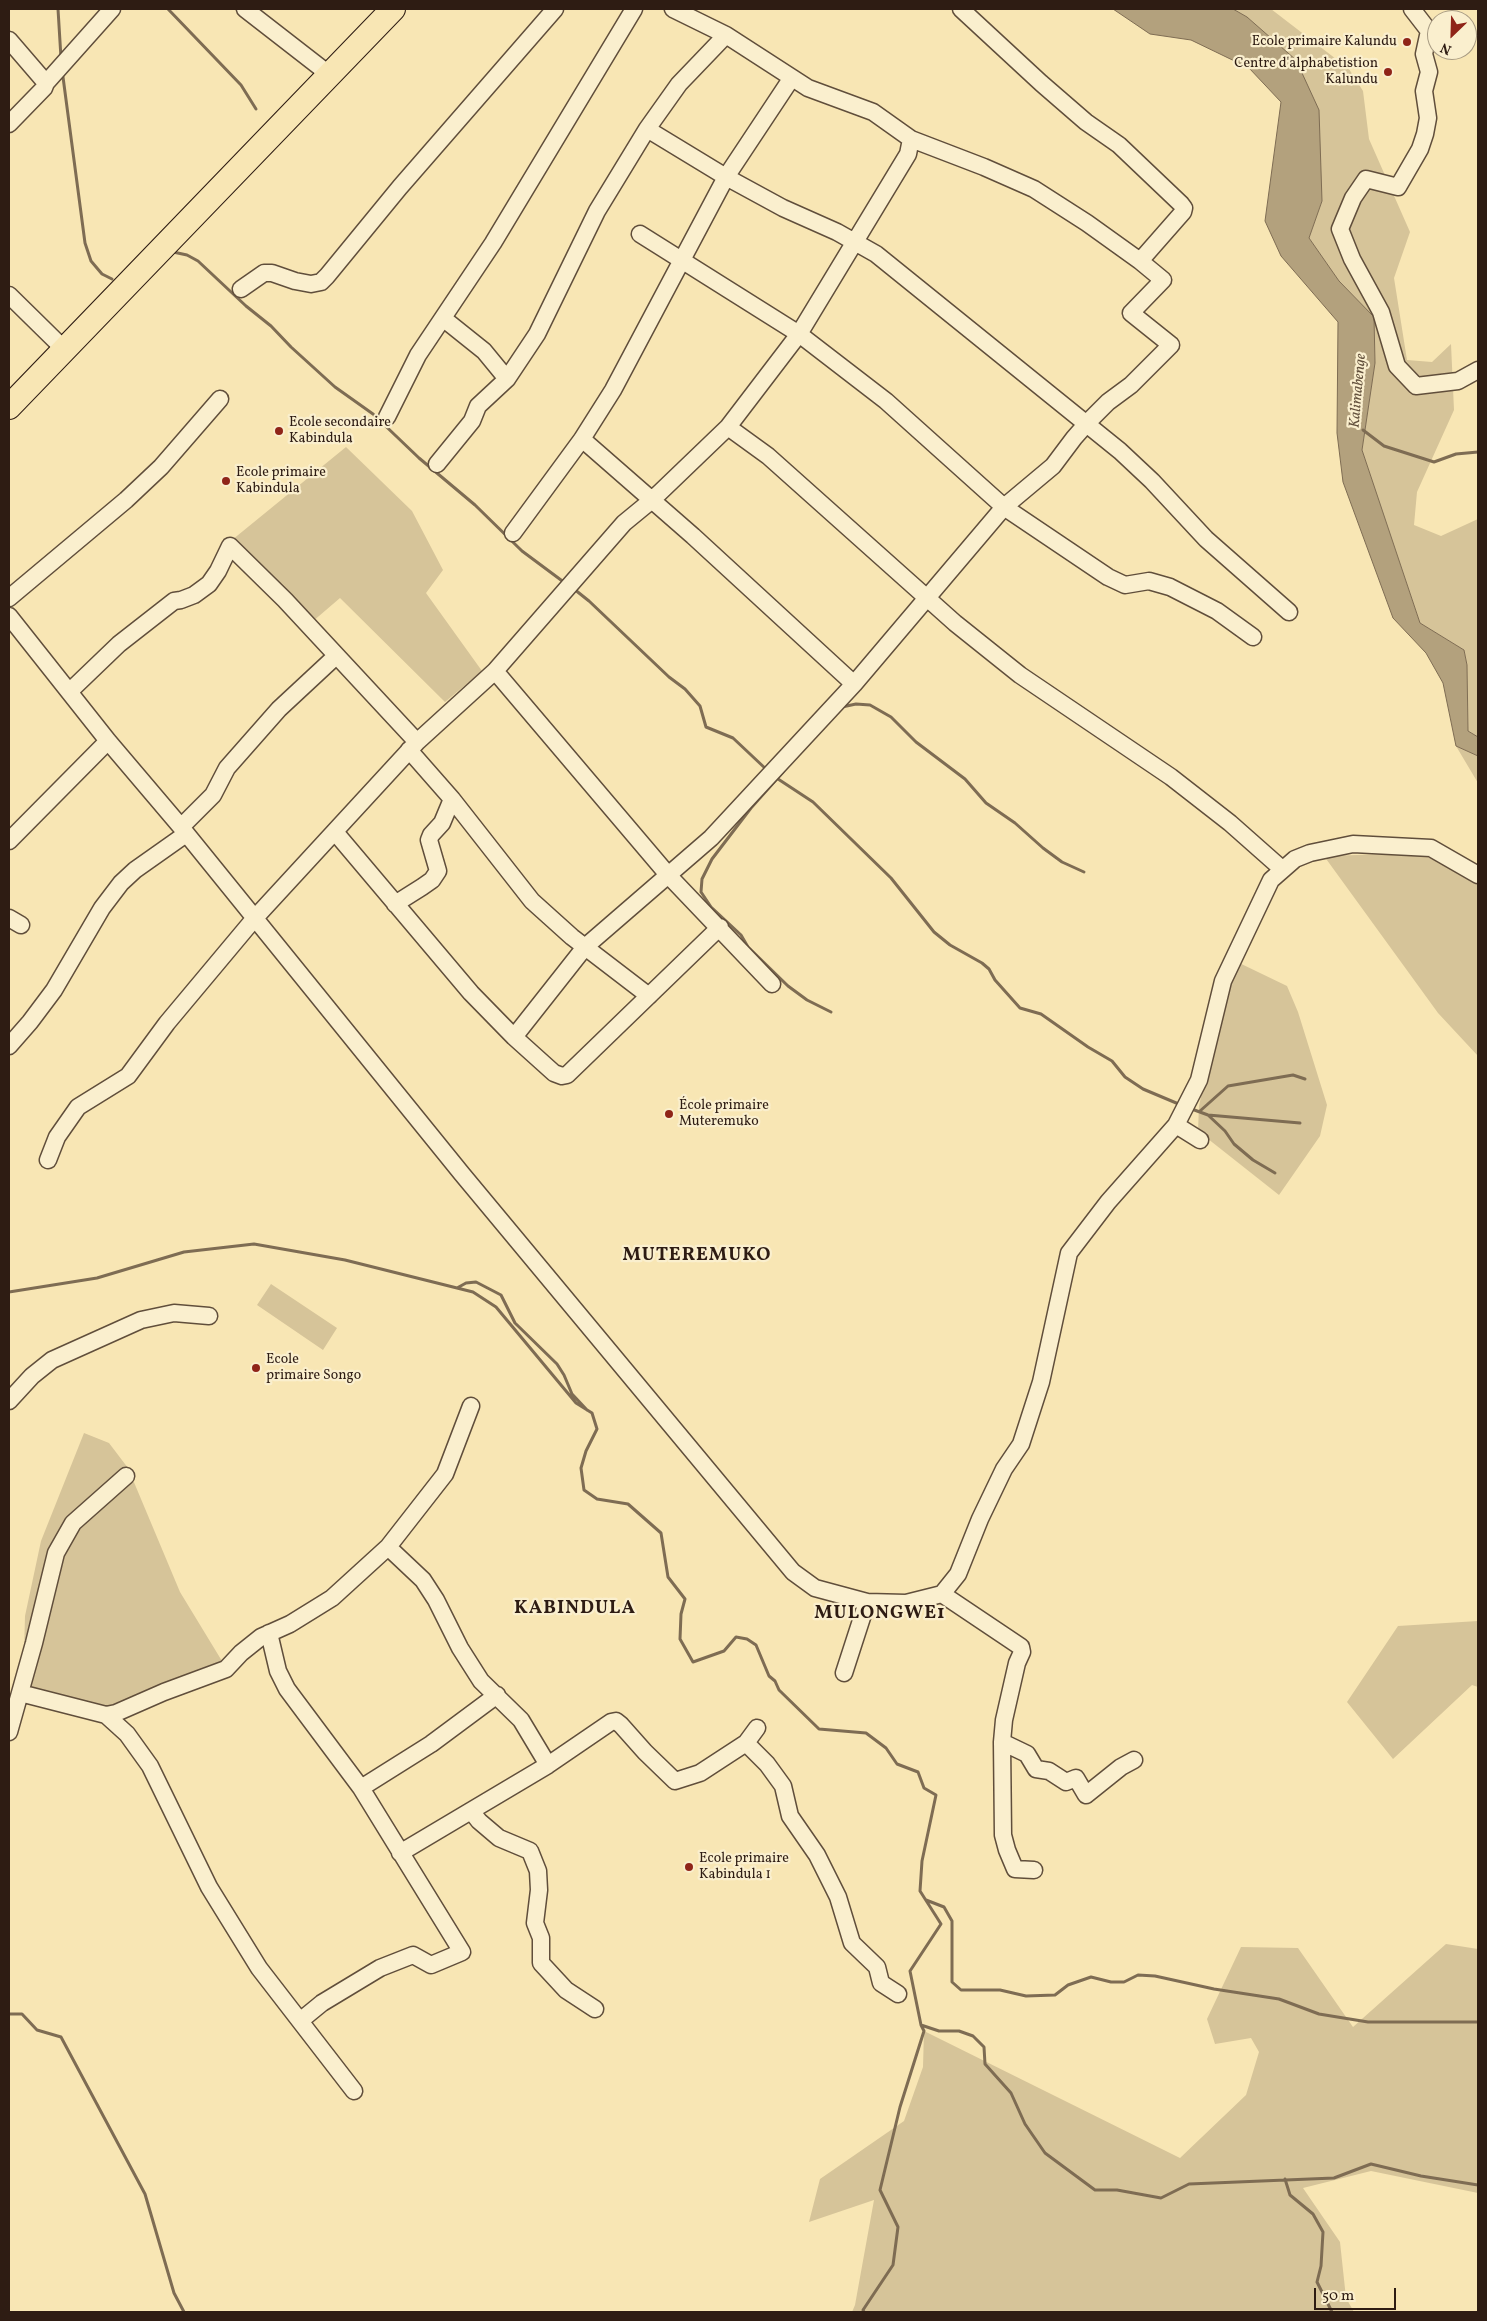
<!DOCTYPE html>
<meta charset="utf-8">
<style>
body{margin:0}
#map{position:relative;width:1487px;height:2321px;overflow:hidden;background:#f8e6b4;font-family:Vollkorn,serif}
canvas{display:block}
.frame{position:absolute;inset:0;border:10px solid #2e1c13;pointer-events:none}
.north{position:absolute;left:1427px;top:10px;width:50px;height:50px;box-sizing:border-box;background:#faefce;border:1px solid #a89b83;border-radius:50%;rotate:204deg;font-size:14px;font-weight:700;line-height:20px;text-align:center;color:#2e1c13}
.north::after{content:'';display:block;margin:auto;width:18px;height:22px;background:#8f2418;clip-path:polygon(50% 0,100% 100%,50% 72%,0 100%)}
.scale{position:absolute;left:1314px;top:2288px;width:82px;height:22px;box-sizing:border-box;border:2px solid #2e1c13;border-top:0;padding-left:6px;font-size:15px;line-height:18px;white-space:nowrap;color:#2e1c13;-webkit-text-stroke:4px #faefce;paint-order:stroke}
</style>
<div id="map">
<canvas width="1487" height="2321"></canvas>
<div class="frame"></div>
<div class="north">N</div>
<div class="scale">50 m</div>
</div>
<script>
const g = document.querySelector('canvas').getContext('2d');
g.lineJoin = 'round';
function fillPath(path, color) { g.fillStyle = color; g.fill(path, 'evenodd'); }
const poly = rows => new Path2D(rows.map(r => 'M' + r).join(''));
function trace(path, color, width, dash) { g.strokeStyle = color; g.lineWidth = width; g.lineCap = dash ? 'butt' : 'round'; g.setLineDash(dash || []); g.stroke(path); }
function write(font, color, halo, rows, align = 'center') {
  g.font = font + ' Vollkorn,serif'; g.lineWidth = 4.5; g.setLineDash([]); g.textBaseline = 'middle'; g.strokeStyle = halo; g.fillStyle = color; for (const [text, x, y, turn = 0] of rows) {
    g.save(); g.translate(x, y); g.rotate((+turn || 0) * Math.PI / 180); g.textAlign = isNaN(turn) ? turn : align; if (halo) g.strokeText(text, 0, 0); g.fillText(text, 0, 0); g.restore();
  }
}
fillPath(poly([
 [1233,9,1271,9,1349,69,1363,91,1369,139,1410,232,1394,278,1407,360,1432,362,1451,344,1454,410,1417,492,1414,525,1441,536,1478,519,1478,737,1468,731,1467,665,1464,650,1420,623,1362,450,1375,363,1374,317,1339,281,1309,238,1322,201,1295,60,1247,17],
 [346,447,412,511,443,570,426,593,482,671,445,702,340,598,312,622,232,540],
 [1456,746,1478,756,1478,783],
 [1424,853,1478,882,1478,1056,1438,1013,1324,856],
 [1231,959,1287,986,1298,1012,1327,1105,1320,1136,1279,1195,1198,1131,1199,1106],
 [271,1284,337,1328,323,1350,257,1305],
 [84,1433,109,1443,128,1468,180,1592,225,1666,109,1712,23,1691,25,1616,41,1541],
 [1478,1621,1478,1687,1472,1685,1393,1759,1347,1702,1398,1626],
 [1446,1944,1478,1949,1478,2193,1371,2171,1303,2188,1340,2242,1346,2298,1354,2312,852,2312,855,2305,874,2200,809,2222,820,2179,904,2121,923,2067,924,2031,1180,2158,1246,2095,1259,2052,1251,2038,1215,2044,1207,2019,1241,1947,1298,1948,1353,2027]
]), '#d6c499');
const water = poly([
 [1113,9,1233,9,1247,17,1296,60,1319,110,1322,201,1309,238,1339,281,1374,317,1375,363,1362,450,1420,623,1464,650,1467,665,1468,731,1478,737,1478,756,1456,746,1443,683,1426,653,1393,618,1343,482,1337,433,1338,322,1281,256,1265,221,1281,102,1249,68,1191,40,1150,34,1113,9]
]);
fillPath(water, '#b3a17d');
trace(water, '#7e6c53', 1);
trace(poly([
 [58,9,61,58],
 [168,9,241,85,256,109],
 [63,77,85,243,91,261,102,274,112,279],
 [173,252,187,255,198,261,246,306,271,326,291,347,335,387,373,414,419,458,475,505,522,551,565,583],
 [1363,430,1384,446,1434,462,1456,454,1478,452],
 [574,589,589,601,669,677,685,689,700,706,706,727,733,738,767,770],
 [842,707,856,704,870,705,891,717,916,742,965,779,986,803,1015,823,1043,848,1062,862,1084,872],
 [783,772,751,808,712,859,702,879,701,892,711,907,741,935,748,947,788,986,807,1000,831,1012],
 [775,777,813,802,891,878,934,932,950,945,982,963,989,969,995,980,1020,1008,1041,1014,1088,1047,1112,1061,1125,1077,1143,1089,1181,1105],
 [1189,1108,1208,1115,1300,1123],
 [1200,1111,1228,1086,1293,1075,1305,1079],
 [1208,1115,1225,1131,1234,1144,1253,1160,1275,1173],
 [457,1288,466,1283,476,1282,501,1295,515,1323,557,1364,564,1375,572,1394,587,1410],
 [9,1292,97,1278,184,1252,254,1244,345,1260,473,1292,496,1307,576,1403,592,1413,597,1429,586,1451,581,1468,584,1490,597,1499,628,1504,661,1533,668,1577,685,1599,681,1614,680,1639,693,1662,724,1651,736,1637,747,1639,756,1645,769,1676,775,1681,779,1690,819,1729,866,1733,886,1748,897,1764,918,1772,924,1788,936,1795,922,1861,920,1891,941,1924,910,1971,921,2025,924,2031,900,2107,880,2190,898,2227,893,2265,863,2310,864,2312],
 [926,1900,944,1907,952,1921,952,1982,961,1990,1000,1990,1026,1996,1055,1995,1068,1985,1091,1977,1111,1982,1124,1982,1138,1975,1155,1976,1214,1989,1279,1999,1319,2014,1368,2022,1478,2022],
 [9,2014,22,2014,37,2030,61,2037,145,2194,174,2293,184,2312],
 [921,2025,939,2031,959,2031,973,2036,984,2047,985,2064,1011,2093,1025,2124,1045,2153,1095,2190,1117,2190,1161,2198,1189,2184,1334,2178,1371,2164,1421,2176,1478,2185],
 [1285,2179,1290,2195,1313,2214,1323,2232,1321,2266,1317,2282,1332,2312]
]), '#7e6c53', 3);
const minor = poly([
 [245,9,330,75],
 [961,9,1041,83,1086,122,1119,145,1181,204,1184,208,1183,212,1140,261],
 [1412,9,1429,31,1424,54,1429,72,1424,91,1428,118,1425,134,1420,149,1398,187,1366,179,1353,198,1340,229,1352,259,1381,312,1397,366,1416,386,1458,381,1478,370],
 [9,40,46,83,44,88,9,124],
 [46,83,112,9],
 [647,129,726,177,783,208,837,232,876,254,1120,451,1152,481,1206,539,1289,612],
 [640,234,799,334,886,401,1004,507,1108,577,1125,585,1149,581,1170,587,1217,611,1253,637],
 [241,289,264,273,272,273,295,281,311,284,321,282,327,276,400,187,555,9],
 [9,295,65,350],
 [444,319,484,351,507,379],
 [387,417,418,355,493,243,634,9],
 [728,427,768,456,955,623,1020,675,1171,777,1230,823,1282,869],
 [582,439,693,536,854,684],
 [437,464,472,421,478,406,507,379,537,334,597,211,647,129,679,84,726,35],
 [513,533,582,439,613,390,726,177,791,79],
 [9,598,126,500,161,467,220,399],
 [9,616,108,741,181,827,462,1174,793,1572,815,1588,867,1602,906,1603,942,1594,958,1574,980,1519,1004,1469,1021,1444,1041,1382,1069,1253,1108,1202,1176,1125,1199,1080,1223,981,1271,880,1295,859,1310,853,1353,844,1431,848,1478,875],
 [495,671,669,876,772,984],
 [69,692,119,644,174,601,181,600,194,595,209,584,218,571,230,546,285,600,417,742],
 [409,750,452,799,532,901,572,937,649,996],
 [181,827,213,795,227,768,279,709,336,656],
 [335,832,471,993,514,1037,554,1073,562,1076,567,1075,720,927],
 [9,841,108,741],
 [395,904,422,887,432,880,438,871,429,840,431,835,442,823,452,799],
 [9,918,21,925],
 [514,1037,585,947,711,838,854,684,1004,507,1053,466,1074,438,1089,421,1108,402,1131,385,1171,345,1131,313,1163,280,1140,261,1087,223,1034,189,984,167,911,139],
 [9,1046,30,1022,54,990,102,908,121,883,135,870,186,834],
 [1176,1125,1200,1140],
 [48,1160,57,1137,78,1107,128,1076,167,1023,254,919,417,742,495,671,624,523,652,500,728,427,799,334,908,154,911,139,873,112,808,88,726,35,673,9],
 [9,1401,32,1376,52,1360,141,1320,174,1313,209,1316],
 [388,1547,423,1580,436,1600,460,1648,481,1681,521,1720,548,1765],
 [942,1594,1021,1647,1022,1652,1017,1663,1004,1720,1002,1742,1003,1835,1007,1850,1015,1869,1034,1870],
 [269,1633,278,1671,287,1689,361,1788,462,1952,431,1965,413,1955,380,1968,322,2003,300,2021],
 [844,1673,867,1602],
 [20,1693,106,1715,116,1713,164,1692,226,1669,241,1653,261,1637,290,1624,332,1598,388,1547,445,1474,471,1406],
 [106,1715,127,1734,150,1766,209,1887,259,1968,354,2091],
 [9,1732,34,1643,56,1553,73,1523,126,1476],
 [1002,1742,1027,1754,1036,1769,1049,1771,1066,1782,1076,1778,1086,1795,1121,1767,1134,1760],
 [746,1743,767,1764,783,1786,790,1816,817,1855,838,1897,852,1943,877,1967,881,1983,898,1994],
 [361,1788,431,1744,497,1695],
 [472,1812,479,1821,499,1838,530,1851,538,1871,539,1890,535,1923,541,1938,541,1963,566,1990,595,2009],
 [400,1853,548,1765,611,1722,616,1721,621,1725,645,1752,675,1781,700,1773,746,1743,757,1728]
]);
const highway = poly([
 [9,407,393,9]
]);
trace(minor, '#604e3b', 19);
trace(highway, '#2e1c13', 26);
trace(minor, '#faefce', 16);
trace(highway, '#f8e6b4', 24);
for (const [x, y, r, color] of [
 [1407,42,5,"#8f2418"],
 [1388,72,5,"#8f2418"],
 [279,431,5,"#8f2418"],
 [226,481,5,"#8f2418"],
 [669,1114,5,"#8f2418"],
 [256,1368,5,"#8f2418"],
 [689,1867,5,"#8f2418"]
]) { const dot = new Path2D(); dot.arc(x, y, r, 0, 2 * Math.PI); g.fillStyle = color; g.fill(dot); trace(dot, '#faefce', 2); }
write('14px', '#2e1c13', '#faefce', [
 ["Ecole primaire Kalundu",1397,42,"right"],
 ["Centre d'alphabetistion",1378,64,"right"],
 ["Kalundu",1378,80,"right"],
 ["Ecole secondaire",289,423],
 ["Kabindula",289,439],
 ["Ecole primaire",236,473],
 ["Kabindula",236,489],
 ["École primaire",679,1106],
 ["Muteremuko",679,1122],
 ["Ecole",266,1360],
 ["primaire Songo",266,1376],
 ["Ecole primaire",699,1859],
 ["Kabindula 1",699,1875]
], 'left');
write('italic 15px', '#63513d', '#faefce', [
 ["Kalimabenge",1359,391,-85]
]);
g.letterSpacing = '1px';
write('bold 19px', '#2e1c13', '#faefce', [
 ["MUTEREMUKO",697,1257],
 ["KABINDULA",575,1610],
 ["MULONGWE1",880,1615]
]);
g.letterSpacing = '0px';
</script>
